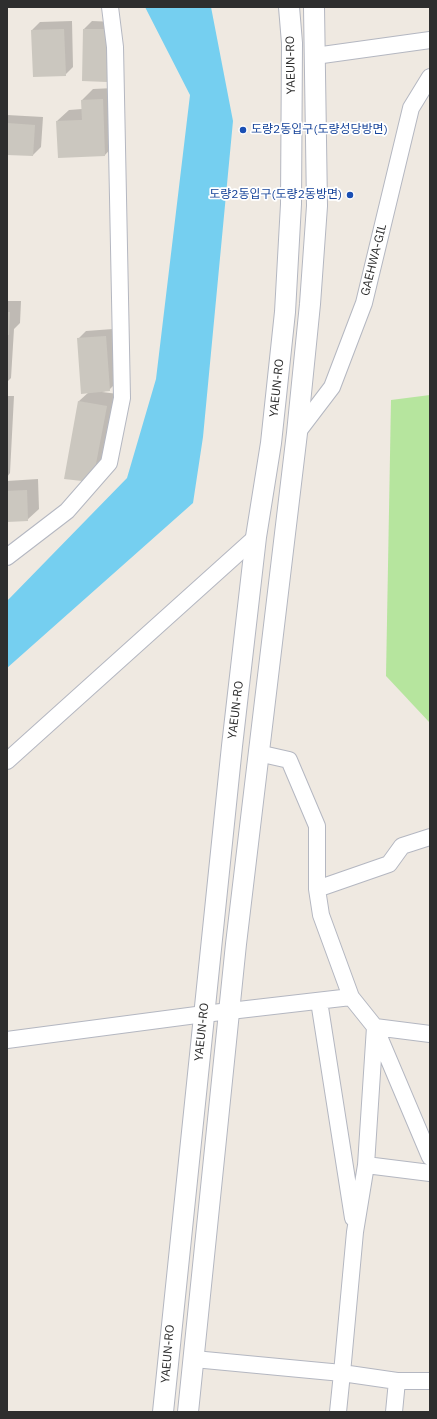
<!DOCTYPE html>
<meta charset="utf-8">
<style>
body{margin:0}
#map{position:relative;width:437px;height:1419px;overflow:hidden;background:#efe9e1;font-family:"IBM Plex Sans",sans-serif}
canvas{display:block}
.frame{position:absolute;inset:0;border:8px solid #2e2e2e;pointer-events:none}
</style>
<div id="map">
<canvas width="437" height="1419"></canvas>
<div class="frame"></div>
</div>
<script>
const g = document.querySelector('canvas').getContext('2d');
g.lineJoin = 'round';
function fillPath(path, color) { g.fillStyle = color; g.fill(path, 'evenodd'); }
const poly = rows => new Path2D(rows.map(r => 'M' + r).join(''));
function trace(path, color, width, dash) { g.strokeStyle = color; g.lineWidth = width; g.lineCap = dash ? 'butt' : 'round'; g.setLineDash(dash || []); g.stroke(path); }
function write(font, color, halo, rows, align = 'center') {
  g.font = font + ' "IBM Plex Sans","Noto Sans KR",sans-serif'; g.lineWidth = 3.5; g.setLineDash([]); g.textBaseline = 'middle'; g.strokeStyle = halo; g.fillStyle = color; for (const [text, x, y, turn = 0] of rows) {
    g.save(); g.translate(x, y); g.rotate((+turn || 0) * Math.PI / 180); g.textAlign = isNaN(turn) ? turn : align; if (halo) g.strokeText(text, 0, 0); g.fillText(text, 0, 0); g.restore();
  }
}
fillPath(poly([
 [430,395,430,723,386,676,391,400]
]), '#b6e59e');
fillPath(poly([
 [145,7,211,7,233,121,203,437,193,503,7,668,7,601,127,478,156,379,190,95]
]), '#75cff0');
fillPath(poly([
 [72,21,73,67,65,75,32,30,40,22],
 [92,21,115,22,114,73,106,81,84,29],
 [114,88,116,143,105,155,59,157,57,121,69,110,82,109,82,100,93,89],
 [7,115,43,117,41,147,33,155,7,154],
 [7,301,21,301,20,323,14,329,11,378,7,382],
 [113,329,117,382,109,390,102,392,118,394,105,462,94,473,79,401,89,392,78,339,86,331],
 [7,396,14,396,10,473,7,477],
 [38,479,39,509,27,520,7,521,7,481]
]), '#0003');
fillPath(poly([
 [64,29,66,76,33,77,31,30],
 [83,29,108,29,107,82,82,81],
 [103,99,105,156,58,158,56,121,82,120,81,100],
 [7,123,35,125,33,156,7,155],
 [7,312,10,312,9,335,7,335],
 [106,336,110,391,81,394,77,338],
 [78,401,107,406,94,474,82,481,64,479],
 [27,490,28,521,7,522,7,491]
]), '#cbc7bf');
const minor = poly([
 [315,56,430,40],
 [297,433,332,387,364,303,411,108,430,77],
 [7,557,67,511,109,463,122,398,115,47,110,7],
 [258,753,289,760,317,826,317,889,321,915,351,997,375,1027,430,1157],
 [7,761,256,537],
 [317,889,389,864,402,846,430,837],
 [319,1001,353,1218],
 [430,1034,375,1027,366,1165,355,1232,342,1373,397,1381,430,1381],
 [7,1040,204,1014,351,997],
 [366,1165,430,1173],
 [194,1359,342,1373,338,1412],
 [394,1412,397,1381]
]);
const tertiary = poly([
 [163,1412,232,746,256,537,271,443,285,312,291,204,292,43,289,7],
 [188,1412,236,944,297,433,310,304,317,206,314,7]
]);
trace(minor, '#b4b7c1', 18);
trace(tertiary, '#b4b7c1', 22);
trace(minor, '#fff', 16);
trace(tertiary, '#fff', 20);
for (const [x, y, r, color] of [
 [243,130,4,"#1a4fb4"],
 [350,195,4,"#1a4fb4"]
]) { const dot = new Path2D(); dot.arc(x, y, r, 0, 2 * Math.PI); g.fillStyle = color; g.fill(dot); trace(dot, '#fff', 1.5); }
write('12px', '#2e2e2e', '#fff', [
 ["YAEUN-RO",291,65,-91],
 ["GAEHWA-GIL",374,260,-76],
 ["YAEUN-RO",277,388,-84],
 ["YAEUN-RO",236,710,-83],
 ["YAEUN-RO",202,1032,-84],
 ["YAEUN-RO",168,1354,-85]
]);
write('12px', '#164399', '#fff', [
 ["도량2동입구(도량성당방면)",251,130],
 ["도량2동입구(도량2동방면)",342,195,"right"]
], 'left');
</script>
